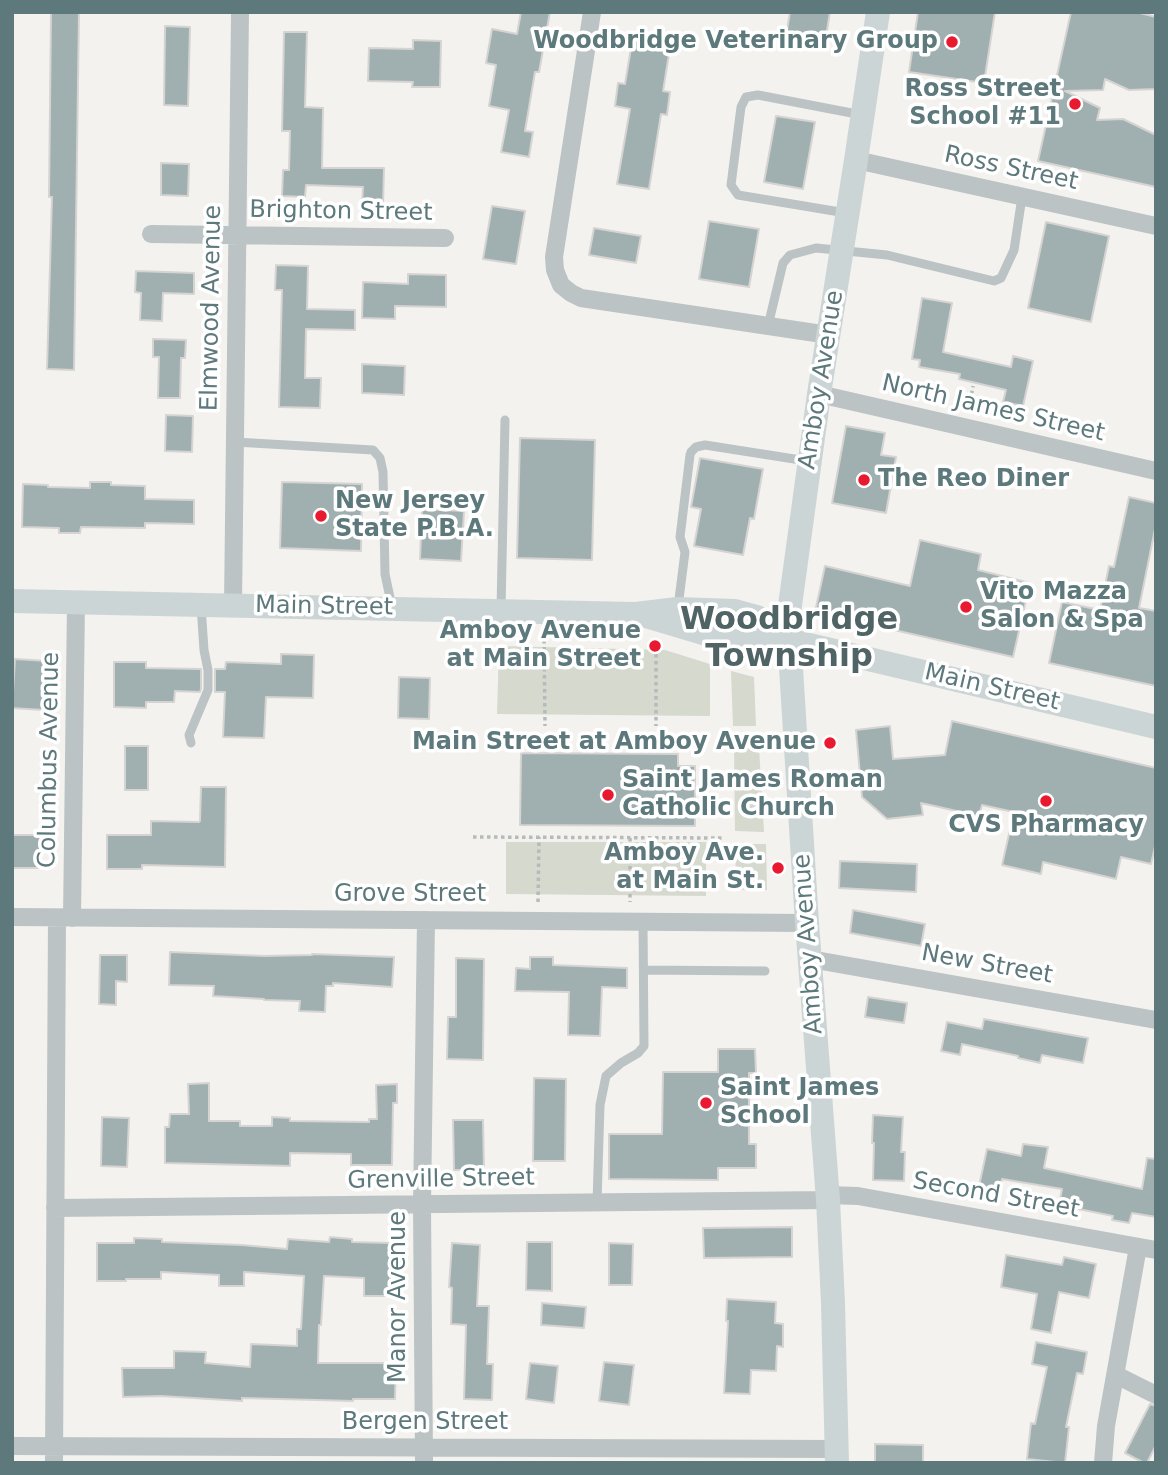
<!DOCTYPE html>
<style>
body{margin:0}
#map{position:relative;width:1168px;height:1475px;overflow:hidden;background:#f4f2ef;font-family:"DejaVu Sans",sans-serif}
canvas{display:block}
.frame{position:absolute;inset:0;border:14px solid #5d797c;pointer-events:none}
</style>
<div id="map">
<canvas width="1168" height="1475"></canvas>
<div class="frame"></div>
</div>
<script>
const g = document.querySelector('canvas').getContext('2d');
g.lineJoin = 'round';
function fillPath(path, color) { g.fillStyle = color; g.fill(path, 'evenodd'); }
const poly = rows => new Path2D(rows.map(r => 'M' + r).join(''));
function trace(path, color, width, dash) { g.strokeStyle = color; g.lineWidth = width; g.lineCap = dash ? 'butt' : 'round'; g.setLineDash(dash || []); g.stroke(path); }
function write(font, color, halo, rows, align = 'center') {
  g.font = font + ' "DejaVu Sans",sans-serif'; g.lineWidth = 7; g.setLineDash([]); g.textBaseline = 'middle'; g.strokeStyle = halo; g.fillStyle = color; for (const [text, x, y, turn = 0] of rows) {
    g.save(); g.translate(x, y); g.rotate((+turn || 0) * Math.PI / 180); g.textAlign = isNaN(turn) ? turn : align; if (halo) g.strokeText(text, 0, 0); g.fillText(text, 0, 0); g.restore();
  }
}
fillPath(poly([
 [499,646,665,650,710,664,710,716,497,714],
 [731,671,754,677,756,726,733,726],
 [734,746,759,747,764,832,735,831],
 [506,842,706,842,706,896,506,894],
 [736,844,766,844,767,890,735,890]
]), '#d5d9ce');
const building = poly([
 [51,12,79,12,74,370,47,369,52,197,49,197,51,12],
 [521,12,550,12,539,72,535,72,525,131,533,132,529,157,501,152,509,110,489,106,496,65,486,63,492,29,517,34,521,12],
 [790,12,830,12,825,43,786,36,790,12],
 [918,12,995,12,984,83,909,72,918,12],
 [1071,12,1136,12,1156,17,1156,89,1129,90,1105,79,1103,90,1065,91,1100,108,1097,120,1123,119,1156,135,1156,187,1038,161,1071,12],
 [165,26,190,27,188,106,164,105,165,26],
 [284,32,307,32,305,107,323,108,322,168,384,168,383,206,362,206,363,187,306,185,305,197,282,196,283,170,289,170,290,131,282,131,284,32],
 [633,36,671,42,663,91,670,92,667,115,661,114,649,189,617,184,630,109,615,106,618,83,625,84,633,36],
 [413,40,441,41,440,87,412,87,413,82,368,81,369,48,413,49,413,40],
 [776,116,815,122,803,189,764,182,776,116],
 [161,163,189,164,188,196,161,195,161,163],
 [492,206,525,211,516,264,483,259,492,206],
 [709,221,759,229,749,287,699,279,709,221],
 [1046,222,1109,236,1091,322,1028,308,1046,222],
 [594,228,641,236,636,263,589,255,594,228],
 [276,265,308,266,307,309,355,310,355,330,306,329,305,378,321,378,320,408,279,407,282,290,275,290,276,265],
 [136,271,194,273,194,294,163,293,162,321,140,320,141,293,135,292,136,271],
 [408,274,446,275,446,307,395,306,395,319,362,318,363,282,408,284,408,274],
 [922,298,952,303,943,352,1011,367,1013,356,1033,361,1023,406,1003,402,1006,390,959,379,960,374,919,367,920,360,912,359,922,298],
 [153,339,186,340,185,358,181,358,180,398,158,398,159,357,153,357,153,339],
 [362,364,405,366,404,395,362,393,362,364],
 [166,415,193,416,192,452,165,451,166,415],
 [846,426,885,433,881,455,896,457,886,513,832,503,846,426],
 [520,438,595,440,592,560,517,558,520,438],
 [700,458,763,469,754,519,750,518,743,555,694,546,701,509,691,507,700,458],
 [90,482,111,482,111,485,145,486,145,499,194,500,194,524,145,523,145,528,81,527,80,533,59,533,59,528,22,527,23,484,48,485,48,487,90,488,90,482],
 [282,482,362,484,361,551,280,548,282,482],
 [1129,497,1156,503,1156,524,1139,608,1156,611,1156,686,1049,663,1062,602,1100,610,1109,566,1114,567,1129,497],
 [422,509,464,511,461,561,420,559,422,509],
 [920,540,981,554,978,570,1030,583,1013,657,815,612,825,566,910,586,920,540],
 [281,654,314,655,313,698,266,697,264,738,223,737,225,692,215,692,215,669,225,669,226,662,281,664,281,654],
 [15,659,47,661,43,710,12,708,15,659],
 [114,662,146,662,146,668,201,669,201,689,200,692,175,691,174,702,146,702,146,708,114,707,114,662],
 [399,677,430,678,429,719,398,718,399,677],
 [952,721,1156,768,1156,842,1151,864,1121,857,1116,879,1043,862,1041,874,1002,865,1014,812,982,805,979,816,921,803,923,815,887,819,862,797,856,730,890,726,893,759,945,755,952,721],
 [125,746,148,746,148,790,125,790,125,746],
 [521,753,678,754,678,766,695,766,695,826,520,825,521,753],
 [201,787,226,787,225,867,142,865,142,869,107,869,107,835,151,835,151,821,199,822,200,821,201,787],
 [13,835,41,835,41,868,12,868,13,835],
 [840,861,917,864,916,892,839,888,840,861],
 [853,910,925,924,921,946,850,933,853,910],
 [170,952,264,956,312,955,312,954,394,957,392,987,333,983,333,986,326,986,325,1012,299,1011,300,1001,264,1000,264,999,213,996,214,986,169,985,170,952],
 [100,955,127,955,127,982,116,981,116,1005,99,1004,100,955],
 [530,957,553,957,553,965,627,968,627,988,602,987,600,1036,568,1035,569,992,515,991,516,968,530,969,530,957],
 [456,958,484,959,483,1060,447,1059,448,1017,456,1017,456,958],
 [868,997,907,1003,904,1023,865,1017,868,997],
 [984,1019,1088,1038,1083,1063,1042,1055,1040,1063,1018,1058,1018,1056,962,1044,960,1055,941,1051,947,1022,982,1029,984,1019],
 [718,1049,755,1049,756,1073,749,1073,749,1144,756,1144,756,1168,718,1168,718,1180,609,1179,609,1134,662,1134,663,1072,718,1072,718,1049],
 [534,1078,566,1079,565,1161,533,1161,534,1078],
 [209,1083,209,1121,240,1121,240,1126,272,1126,272,1117,290,1118,290,1121,369,1122,369,1119,377,1119,376,1085,397,1084,397,1103,393,1103,392,1165,351,1165,351,1154,290,1153,290,1166,165,1163,165,1127,169,1127,170,1114,189,1114,188,1084,209,1083],
 [873,1115,903,1117,901,1152,905,1152,904,1181,873,1180,874,1143,872,1143,873,1115],
 [102,1117,129,1118,127,1167,101,1166,102,1117],
 [453,1120,483,1120,484,1170,454,1170,453,1120],
 [1023,1144,1048,1147,1044,1168,1142,1189,1147,1158,1156,1159,1156,1217,1132,1213,1129,1223,1112,1220,1113,1216,1059,1205,1062,1189,1002,1179,999,1195,978,1191,987,1149,1021,1156,1023,1144],
 [792,1227,792,1257,704,1258,703,1228,792,1227],
 [330,1237,352,1239,352,1242,390,1243,390,1296,364,1296,364,1278,324,1276,321,1325,319,1325,318,1363,396,1363,395,1399,353,1399,353,1401,242,1398,242,1401,161,1396,123,1397,122,1368,174,1368,174,1351,206,1352,205,1363,250,1367,251,1344,297,1346,297,1329,301,1329,304,1276,244,1272,244,1286,219,1286,219,1275,161,1272,161,1279,126,1279,126,1281,97,1281,97,1243,134,1243,134,1238,162,1239,162,1242,242,1245,287,1249,288,1239,329,1242,330,1237],
 [527,1242,552,1242,552,1291,526,1290,527,1242],
 [452,1243,480,1245,477,1306,489,1306,487,1364,493,1364,492,1400,464,1399,466,1325,451,1324,452,1288,449,1287,452,1243],
 [609,1243,633,1244,632,1285,609,1285,609,1243],
 [1006,1255,1062,1265,1064,1257,1096,1264,1089,1298,1059,1292,1051,1333,1031,1329,1037,1294,1001,1287,1006,1255],
 [727,1299,776,1302,775,1323,783,1324,783,1347,777,1346,776,1371,751,1370,750,1394,724,1393,728,1321,726,1321,727,1299],
 [542,1303,586,1307,584,1328,541,1325,542,1303],
 [1036,1342,1087,1352,1083,1374,1077,1373,1066,1427,1069,1427,1065,1463,1027,1459,1031,1423,1035,1424,1047,1367,1032,1364,1036,1342],
 [604,1362,634,1365,629,1405,599,1401,604,1362],
 [530,1363,558,1366,554,1403,526,1399,530,1363],
 [1150,1404,1156,1406,1156,1445,1147,1463,1144,1463,1125,1453,1150,1404],
 [875,1444,923,1445,923,1463,875,1463,875,1444]
]);
fillPath(building, '#a0afb0');
trace(building, '#d5d4d2', 2);
trace(poly([
 [969,408,973,386],
 [544,633,545,726],
 [656,640,656,726],
 [473,837,724,838],
 [630,838,630,902],
 [538,902,539,837]
]), '#b5bbbb', 3.5, [3.5, 3.5]);
trace(poly([
 [846,213,738,195,731,185,741,107,746,97,758,95,862,115],
 [768,326,783,263,790,255,816,248,887,255,994,281,1001,278,1014,250,1022,197],
 [235,442,373,450,380,458,383,472,385,574,392,607],
 [678,607,685,552,680,537,690,455,691,452,696,447,705,445,807,461],
 [501,609,505,420],
 [191,743,189,735,208,690,208,670,204,650,201,606],
 [644,970,765,971],
 [597,1203,600,1105,606,1076,621,1063,638,1053,644,1046,643,921]
]), '#bbc3c4', 9);
trace(poly([
 [592,12,554,257,555,270,561,285,571,293,581,298,829,335],
 [856,160,1156,226],
 [151,234,445,238],
 [819,394,1156,471],
 [233,605,240,12],
 [12,917,807,923],
 [72,918,76,602],
 [810,959,1156,1020],
 [827,1195,858,1196,1156,1250],
 [55,1208,828,1200],
 [1116,1375,1156,1395],
 [12,1446,837,1449],
 [54,1463,57,918],
 [424,1463,422,1204,426,920],
 [1103,1463,1106,1426,1138,1247]
]), '#bbc3c4', 18);
trace(poly([
 [12,601,636,614,677,609,735,611,757,617,774,627,788,640],
 [646,616,723,639,744,643,766,643,788,640,1156,727],
 [837,1463,833,1303,828,1200,807,923,788,620,819,394,856,160,878,12]
]), '#ccd5d6', 24);
for (const [x, y, r, color] of [
 [952,42,7,"#e9192f"],
 [1075,104,7,"#e9192f"],
 [864,480,7,"#e9192f"],
 [321,516,7,"#e9192f"],
 [966,607,7,"#e9192f"],
 [655,646,7,"#e9192f"],
 [830,743,7,"#e9192f"],
 [608,795,7,"#e9192f"],
 [1046,801,7,"#e9192f"],
 [778,868,7,"#e9192f"],
 [706,1103,7,"#e9192f"]
]) { const dot = new Path2D(); dot.arc(x, y, r, 0, 2 * Math.PI); g.fillStyle = color; g.fill(dot); trace(dot, '#fff', 2.5); }
write('bold 24px', '#5d797c', '#fff', [
 ["Woodbridge Veterinary Group",938,42],
 ["Ross Street",1061,90],
 ["School #11",1061,118],
 ["The Reo Diner",878,480,"left"],
 ["New Jersey",335,502,"left"],
 ["State P.B.A.",335,530,"left"],
 ["Vito Mazza",980,593,"left"],
 ["Salon & Spa",980,621,"left"],
 ["Amboy Avenue",641,632],
 ["at Main Street",641,660],
 ["Main Street at Amboy Avenue",816,743],
 ["Saint James Roman",622,781,"left"],
 ["Catholic Church",622,809,"left"],
 ["CVS Pharmacy",1046,826,"center"],
 ["Amboy Ave.",764,854],
 ["at Main St.",764,882],
 ["Saint James",720,1089,"left"],
 ["School",720,1117,"left"]
], 'right');
write('24px', '#5d797c', '#fff', [
 ["Ross Street",1011,169,12],
 ["Brighton Street",341,212,1],
 ["Elmwood Avenue",212,308,-89],
 ["Amboy Avenue",822,380,-81],
 ["North James Street",993,409,13],
 ["Main Street",324,607,1],
 ["Main Street",992,688,13],
 ["Columbus Avenue",50,760,-89],
 ["Grove Street",410,895],
 ["Amboy Avenue",809,944,-94],
 ["New Street",987,965,10],
 ["Grenville Street",441,1180,-1],
 ["Second Street",996,1196,10],
 ["Manor Avenue",399,1297,-90],
 ["Bergen Street",425,1423]
]);
write('bold 32px', '#506466', '#fff', [
 ["Woodbridge",789,621],
 ["Township",789,658]
]);
</script>
